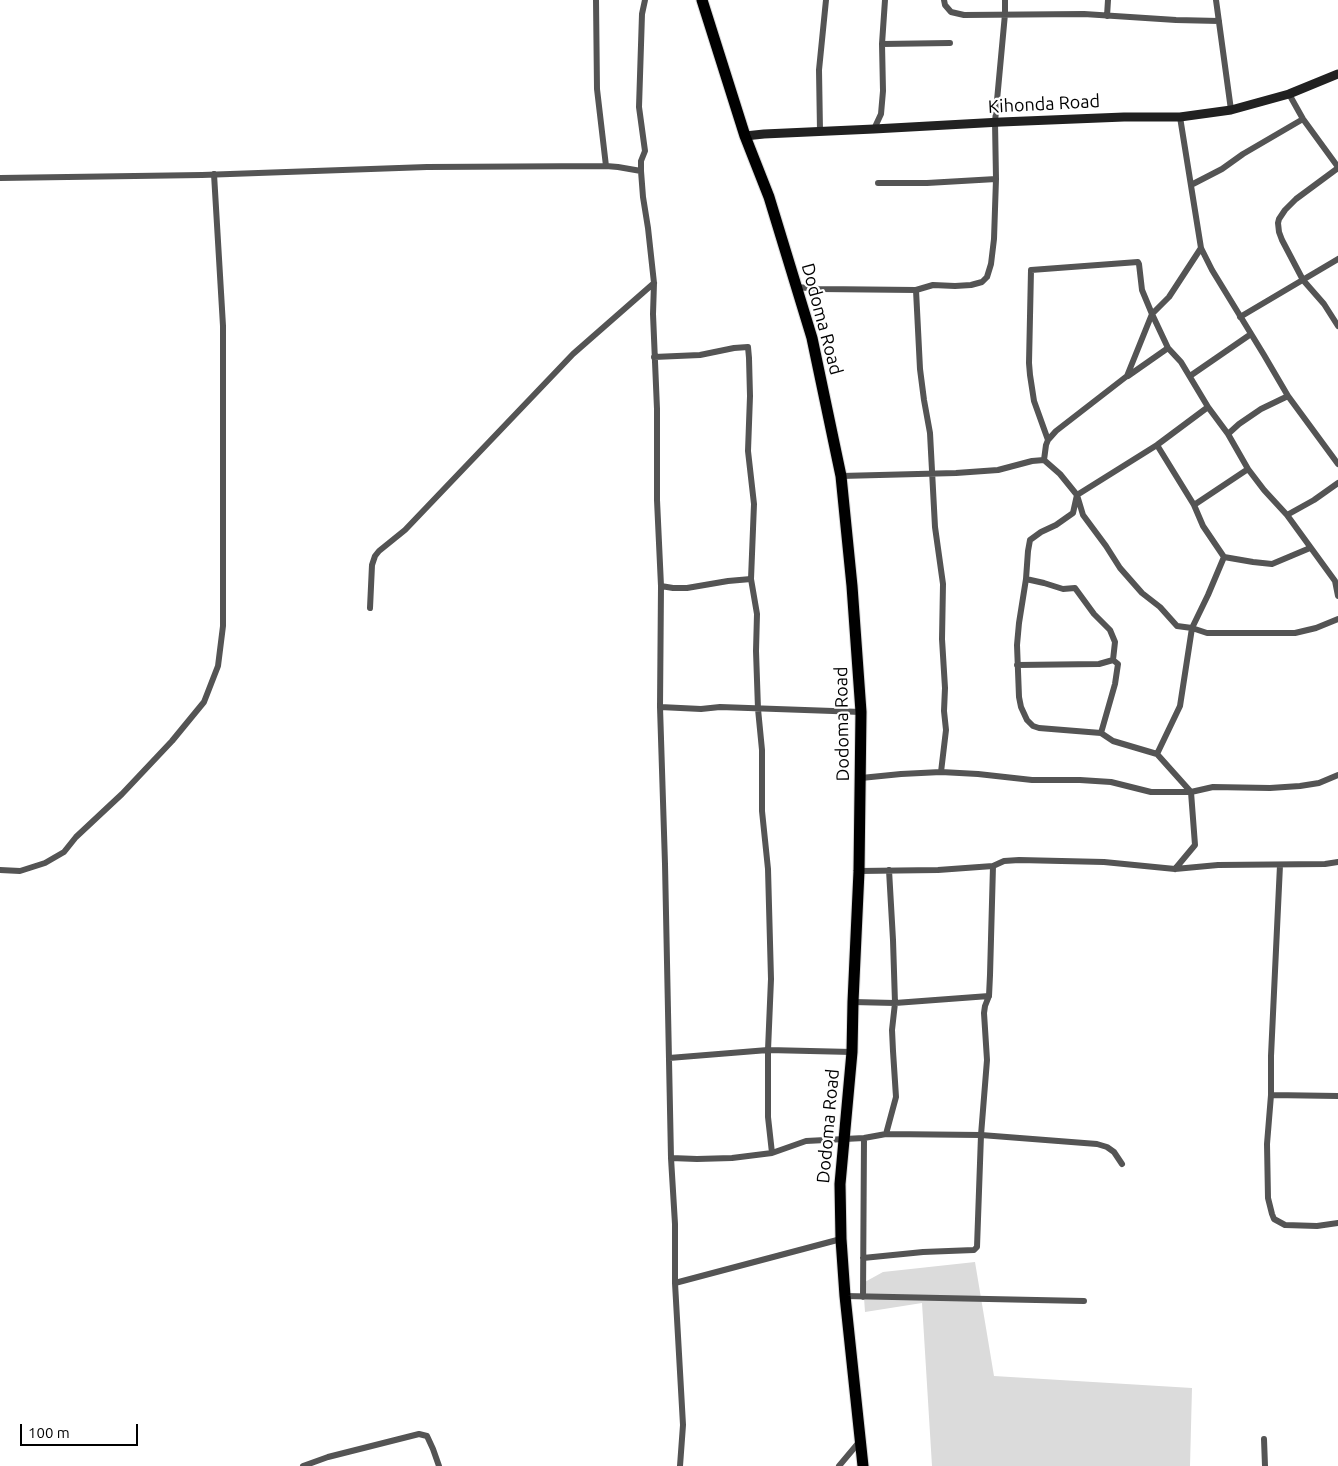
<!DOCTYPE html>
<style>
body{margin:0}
#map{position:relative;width:1338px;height:1466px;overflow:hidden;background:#fff;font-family:Ubuntu,sans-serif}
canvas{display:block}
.scale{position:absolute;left:20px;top:1424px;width:118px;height:22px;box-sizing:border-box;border:2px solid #000;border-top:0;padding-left:6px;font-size:15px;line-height:18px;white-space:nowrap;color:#000;-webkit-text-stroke:4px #fff;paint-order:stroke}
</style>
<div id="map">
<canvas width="1338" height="1466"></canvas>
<div class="scale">100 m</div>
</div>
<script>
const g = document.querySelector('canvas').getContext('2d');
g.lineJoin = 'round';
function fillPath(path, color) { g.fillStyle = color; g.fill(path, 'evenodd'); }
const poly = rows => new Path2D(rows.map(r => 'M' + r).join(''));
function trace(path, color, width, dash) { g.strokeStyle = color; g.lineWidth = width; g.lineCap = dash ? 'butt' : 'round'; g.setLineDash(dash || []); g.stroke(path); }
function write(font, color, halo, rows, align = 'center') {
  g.font = font + ' Ubuntu,sans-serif'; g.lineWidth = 4.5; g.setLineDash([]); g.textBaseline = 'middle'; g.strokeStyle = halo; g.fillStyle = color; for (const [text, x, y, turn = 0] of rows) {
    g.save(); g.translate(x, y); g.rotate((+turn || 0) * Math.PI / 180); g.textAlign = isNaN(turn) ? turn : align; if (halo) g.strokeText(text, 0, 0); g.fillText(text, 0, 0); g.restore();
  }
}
fillPath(poly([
 [975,1262,994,1376,1192,1388,1190,1466,932,1466,922,1303,865,1312,863,1283,883,1272]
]), '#dbdbdb');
const highway = poly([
 [702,0,745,136,769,197,812,338,841,476,852,586,861,712,859,871,853,1002,852,1052,840,1184,841,1239,845,1296,863,1466]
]);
trace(highway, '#dbdbdb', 13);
trace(poly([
 [596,0,597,89,606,166],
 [944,0,945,5,951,12,964,15,1084,14,1176,20,1219,21],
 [1216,0,1231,110],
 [1107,16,1108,0],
 [882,44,950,43],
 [1289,94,1303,119,1338,167],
 [1180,117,1201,248,1212,270,1264,355,1288,396,1338,464],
 [874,129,881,114,883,91,882,44,885,0],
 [820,131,819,70,826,0],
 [1338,168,1296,199,1285,210,1279,219,1278,223,1279,232,1282,240,1303,280,1324,304,1338,326],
 [641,171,643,197,648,228,654,283,653,314,657,409,657,500,661,586,660,707,665,864,671,1158,675,1224,675,1283,683,1425,680,1466],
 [0,178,202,175,427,167,606,166,618,167,641,171,641,161,645,151,639,107,642,14,645,0],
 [878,183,927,183,996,179],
 [1191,185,1222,169,1243,154,1303,119],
 [797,287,819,289,916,290,933,285,955,286,971,285,982,282,987,277,991,264,994,239,996,179,995,122,1005,14,1005,0],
 [916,290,920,369,924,400,930,433,935,527,943,584,942,639,945,688,944,711,946,730,941,772],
 [1240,317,1338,259],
 [654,357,700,355,734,348,748,347,749,358,750,396,748,451,754,504,751,579,757,614,756,651,758,709,762,750,762,811,768,869,771,979,768,1050,768,1117,772,1153],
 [1128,376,1168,348],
 [1190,376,1251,334],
 [1228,434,1239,424,1261,409,1288,396],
 [1048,440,1034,401,1030,375,1029,363,1031,270,1138,262,1139,264,1142,290,1152,314,1168,348,1181,362,1208,407,1228,434,1248,469,1264,490,1287,515,1335,581,1338,596],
 [1157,445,1194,505,1203,526,1224,557,1253,562,1272,564,1310,548],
 [1044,460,1046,445,1048,440,1056,431,1127,376,1152,314,1169,297,1201,248],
 [841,476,956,473,998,470,1032,461,1044,460,1060,474,1077,495,1083,515,1106,546,1120,568,1142,593,1160,607,1177,626,1192,628,1207,633,1295,633,1316,628,1338,619],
 [1194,505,1248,469],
 [1287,515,1314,500,1338,483],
 [1026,579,1044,583,1063,589,1075,588,1094,614,1110,630,1115,642,1113,660,1118,664,1115,684,1101,733],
 [661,586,673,588,687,588,728,581,751,579],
 [370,608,372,565,375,556,379,551,405,530,573,354,654,283],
 [1017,665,1099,664,1113,660],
 [660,707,701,709,720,707,861,712],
 [1157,754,1113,741,1101,733,1039,728,1033,726,1027,720,1021,707,1019,697,1017,645,1019,623,1026,579,1028,551,1030,540,1041,532,1056,525,1073,513,1077,495,1157,445,1208,407],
 [861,778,901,774,941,772,978,774,1032,780,1080,780,1111,782,1151,792,1191,792,1213,787,1270,788,1300,786,1319,783,1338,775],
 [1280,865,1271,1056,1271,1095,1338,1096],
 [1175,869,1195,845,1191,792,1157,754,1180,706,1192,628,1208,595,1224,557],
 [0,870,20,871,45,863,64,852,76,837,122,794,172,741,204,702,218,666,223,626,223,326,214,174],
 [859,871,938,870,993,866,1004,861,1019,860,1104,862,1175,869,1218,865,1325,864,1338,862],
 [853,1002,895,1003,989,996],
 [669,1058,768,1050,852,1052],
 [1271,1095,1267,1144,1268,1198,1272,1214,1274,1219,1285,1225,1317,1226,1338,1223],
 [886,1134,896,1097,893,1051,892,1030,895,1003,893,940,889,870],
 [671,1158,697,1159,732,1158,772,1153,806,1141,864,1138,886,1134,981,1135,1097,1144,1107,1147,1114,1152,1122,1164],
 [863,1258,923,1252,974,1250,977,1247,981,1135,987,1060,984,1013,985,1006,989,996,990,975,993,866],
 [675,1283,841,1239],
 [845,1296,1084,1301],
 [863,1297,864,1138],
 [1264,1439,1265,1466],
 [303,1466,328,1457,419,1434,427,1436,433,1449,439,1466],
 [839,1466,860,1441]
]), '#545454', 6);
trace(poly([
 [745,136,764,134,874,129,1001,122,1124,117,1180,117,1231,110,1289,94,1338,74]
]), '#212121', 9);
trace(highway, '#000', 11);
write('18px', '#000', '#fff', [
 ["Kihonda Road",1044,104,-3],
 ["Dodoma Road",822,319,75],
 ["Dodoma Road",842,724,-91],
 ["Dodoma Road",828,1126,-85]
]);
</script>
